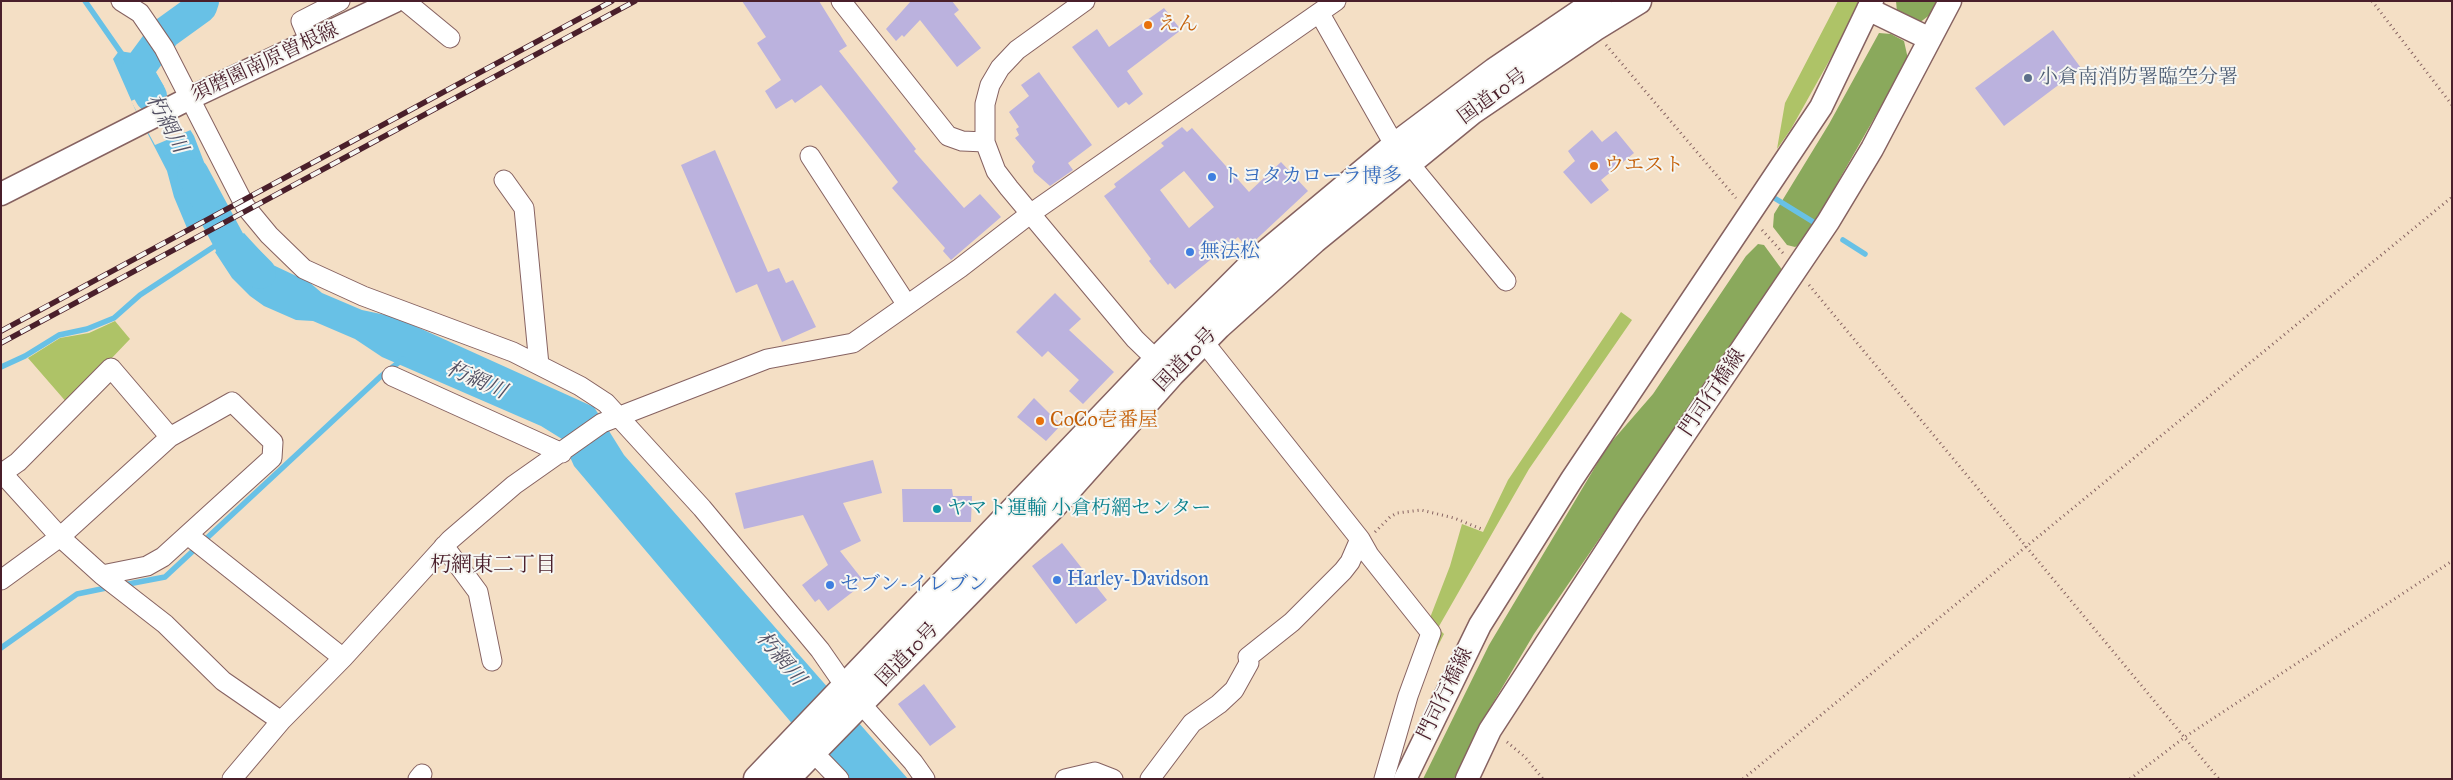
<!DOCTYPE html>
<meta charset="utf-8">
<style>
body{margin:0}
#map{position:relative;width:2453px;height:780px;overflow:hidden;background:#f4dfc5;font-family:"IM FELL Great Primer",serif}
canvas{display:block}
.frame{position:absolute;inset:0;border:2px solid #4a1f2b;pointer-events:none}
</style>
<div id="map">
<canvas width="2453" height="780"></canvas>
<div class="frame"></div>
</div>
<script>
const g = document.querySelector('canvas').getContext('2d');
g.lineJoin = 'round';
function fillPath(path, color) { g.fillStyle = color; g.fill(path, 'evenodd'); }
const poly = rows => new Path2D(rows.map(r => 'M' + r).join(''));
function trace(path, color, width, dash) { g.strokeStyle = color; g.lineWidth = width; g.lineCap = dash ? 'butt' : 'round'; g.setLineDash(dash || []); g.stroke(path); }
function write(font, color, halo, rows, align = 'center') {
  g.font = font + ' "IM FELL Great Primer","Noto Serif JP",serif'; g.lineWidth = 4; g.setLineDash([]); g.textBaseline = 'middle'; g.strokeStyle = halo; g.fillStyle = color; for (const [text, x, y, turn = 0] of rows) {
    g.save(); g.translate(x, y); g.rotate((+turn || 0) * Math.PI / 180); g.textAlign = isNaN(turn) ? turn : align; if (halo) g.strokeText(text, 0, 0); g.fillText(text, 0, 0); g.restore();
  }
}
fillPath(poly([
 [1838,1,1860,1,1838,45,1791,129,1777,149,1785,103],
 [1621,312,1632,320,1529,469,1438,628,1444,634,1414,693,1428,623,1450,566,1462,524,1483,532,1508,480],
 [115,321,130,339,68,404,28,358,60,338,89,333]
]), '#aec367');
fillPath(poly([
 [1896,1,1937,1,1931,14,1919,23,1897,12],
 [1879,33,1891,34,1904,41,1908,59,1803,243,1795,247,1787,245,1773,227,1774,214,1829,124],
 [1758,244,1764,245,1783,271,1534,634,1490,708,1454,779,1423,779,1489,645,1607,447,1653,394,1746,256]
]), '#8aa95c');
fillPath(poly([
 [193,1,211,1,200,18,177,33,169,19,182,12],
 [119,51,145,55,194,136,222,209,187,228,174,197,167,171,135,109,113,59],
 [244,233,273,265,309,282,322,293,362,310,395,317,594,407,624,455,908,779,839,779,574,466,562,439,541,426,382,357,355,339,313,321,296,320,264,306,250,296,232,278,215,252]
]), '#68c1e6');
fillPath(poly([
 [167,85,193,129,155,145,131,101]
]), '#f4dfc5');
trace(poly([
 [85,1,124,57],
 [1776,199,1815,223],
 [1843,240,1865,254],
 [1,367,25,356,59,335,87,329,114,318,140,295,227,238],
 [123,585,165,577,380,377,403,359],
 [1,648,77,594,111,587]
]), '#68c1e6', 5.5);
trace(poly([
 [151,96,137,71,165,33,201,7,203,1],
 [193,174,230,243,260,273]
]), '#68c1e6', 32);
fillPath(poly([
 [742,1,819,1,847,46,839,51,916,149,914,151,964,208,980,194,1001,217,951,260,943,251,945,248,892,188,898,182,821,85,795,103,792,99,776,109,765,91,781,80,757,43,766,37],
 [911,1,952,1,959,10,954,14,981,48,957,67,920,20,904,37,902,35,896,41,886,29],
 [1164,8,1181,30,1127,71,1143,94,1129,105,1126,102,1118,108,1072,47,1097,29,1109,47],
 [2053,30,2081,68,2004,126,1975,88],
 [1039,72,1092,145,1068,163,1073,170,1050,186,1034,172,1032,166,1035,162,1015,138,1019,135,1016,129,1019,127,1009,112,1029,96,1021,85],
 [1182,127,1187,132,1192,128,1249,192,1281,162,1308,191,1247,248,1238,237,1175,289,1170,283,1168,285,1149,261,1151,259,1104,196,1116,187,1114,184,1164,146,1161,143],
 [1184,171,1214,207,1189,228,1160,190],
 [1592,130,1602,142,1616,131,1634,153,1601,180,1609,190,1591,204,1563,172,1575,161,1568,151],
 [715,150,768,272,779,268,786,283,793,280,816,327,782,342,757,284,736,293,681,165],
 [1055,293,1081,319,1069,330,1114,372,1083,404,1069,391,1079,380,1048,351,1042,357,1016,332],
 [1034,398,1061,425,1046,441,1017,417],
 [873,460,882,493,843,503,861,541,840,551,862,579,856,584,859,587,828,611,819,599,815,602,802,585,828,565,803,515,744,529,735,493],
 [902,489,952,489,953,496,972,496,971,522,903,522],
 [1062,543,1107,600,1076,624,1032,566],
 [924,684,956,727,930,746,898,704]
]), '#bbb2de');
const minor = poly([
 [121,1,140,13,164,48,245,206,269,235,304,269,363,296,513,352,580,386,606,403,702,508,820,650,845,686,913,762,925,779],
 [405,1,450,38],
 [841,1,948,136,962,141,985,142],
 [1085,1,1017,50,1000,68,990,85,985,104,985,142,996,171,1009,188,1135,339,1165,368],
 [1320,14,1395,146,1506,281],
 [310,42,301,21,340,1],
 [810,156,907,305],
 [504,180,524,208,539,365],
 [392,376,562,453],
 [1,472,60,537,102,575,165,624,223,681,281,721],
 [1,474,18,462,111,368,170,437],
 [188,535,343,658],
 [1360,539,1369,555,1431,633,1408,696,1384,779],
 [444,546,478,592,492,661],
 [1,580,60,537,170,437,232,402,273,442,272,458,163,557,147,566,102,575],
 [812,751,839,779],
 [232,779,281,721,343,658,450,540,514,485,602,423,767,359,853,343,960,268,1030,214,1336,1],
 [418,779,422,774],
 [1065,779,1095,772,1113,779],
 [1150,779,1192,723,1219,704,1234,690,1249,663,1248,657,1292,622,1343,571,1350,562,1360,539,1203,341]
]);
const major = poly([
 [1868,9,1930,39],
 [1,194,190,98,395,1],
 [1405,779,1480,625,1572,479,1821,107,1872,1],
 [1467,779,1490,730,1631,513,1828,222,1872,149,1950,1]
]);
const highway = poly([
 [757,779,1157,360,1251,266,1395,146,1495,71,1598,1],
 [786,779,1054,505,1171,374,1218,326,1314,240,1472,111,1594,28,1638,1]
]);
trace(minor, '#866261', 21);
trace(major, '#866261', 25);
trace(highway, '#866261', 29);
trace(poly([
 [2372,1,2452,105],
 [1606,45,1736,198],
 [1762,230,1783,253],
 [1809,285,2219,779],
 [1375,532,1390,517,1397,513,1421,510,1454,518,1484,530],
 [1507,742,1525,757,1543,779],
 [1743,779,2452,197],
 [2130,779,2185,737,2452,561]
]), '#866261', 3, [1, 4]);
trace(minor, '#fff', 19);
trace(major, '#fff', 22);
trace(highway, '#fff', 26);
const rail = poly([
 [1,331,612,1],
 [1,343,635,1]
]);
trace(rail, '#4a1f2b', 5.5);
trace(rail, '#f6f6f2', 4, [11]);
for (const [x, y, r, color] of [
 [1148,25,5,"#e8710a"],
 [2028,78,5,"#5c6f8a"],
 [1594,166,5,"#e8710a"],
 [1212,177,5,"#3f7fe0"],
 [1190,252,5,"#3f7fe0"],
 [1040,421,5,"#e8710a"],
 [937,509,5,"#0f9aa8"],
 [1057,580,5,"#3f7fe0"],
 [830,585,5,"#3f7fe0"]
]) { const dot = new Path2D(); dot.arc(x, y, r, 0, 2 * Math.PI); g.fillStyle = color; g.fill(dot); trace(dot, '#f6f6f2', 2); }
write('20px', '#c56008', '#f6f6f2', [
 ["えん",1158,25],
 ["ウエスト",1604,166],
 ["CoCo壱番屋",1050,421]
], 'left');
write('20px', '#4a1f2b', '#f6f6f2', [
 ["須磨園南原曽根線",265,63,-25],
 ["国道10号",1493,97,-36],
 ["国道10号",1186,360,-46],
 ["門司行橋線",1713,393,-56],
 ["国道10号",908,655,-46],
 ["門司行橋線",1446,694,-64]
]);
write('20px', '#4e5e75', '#f6f6f2', [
 ["小倉南消防署臨空分署",2038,78]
], 'left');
write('20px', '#366cbe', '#f6f6f2', [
 ["トヨタカローラ博多",1222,177],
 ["無法松",1200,252],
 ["Harley-Davidson",1067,580],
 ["セブン-イレブン",840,585]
], 'left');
write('20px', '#0d838f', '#f6f6f2', [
 ["ヤマト運輸 小倉朽網センター",947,509]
], 'left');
write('italic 21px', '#535063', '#f6f6f2', [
 ["朽網川",166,124,62],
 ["朽網川",476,381,24],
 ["朽網川",780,659,50]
]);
write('21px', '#4a1f2b', '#f6f6f2', [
 ["朽網東二丁目",493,566]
]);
</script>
